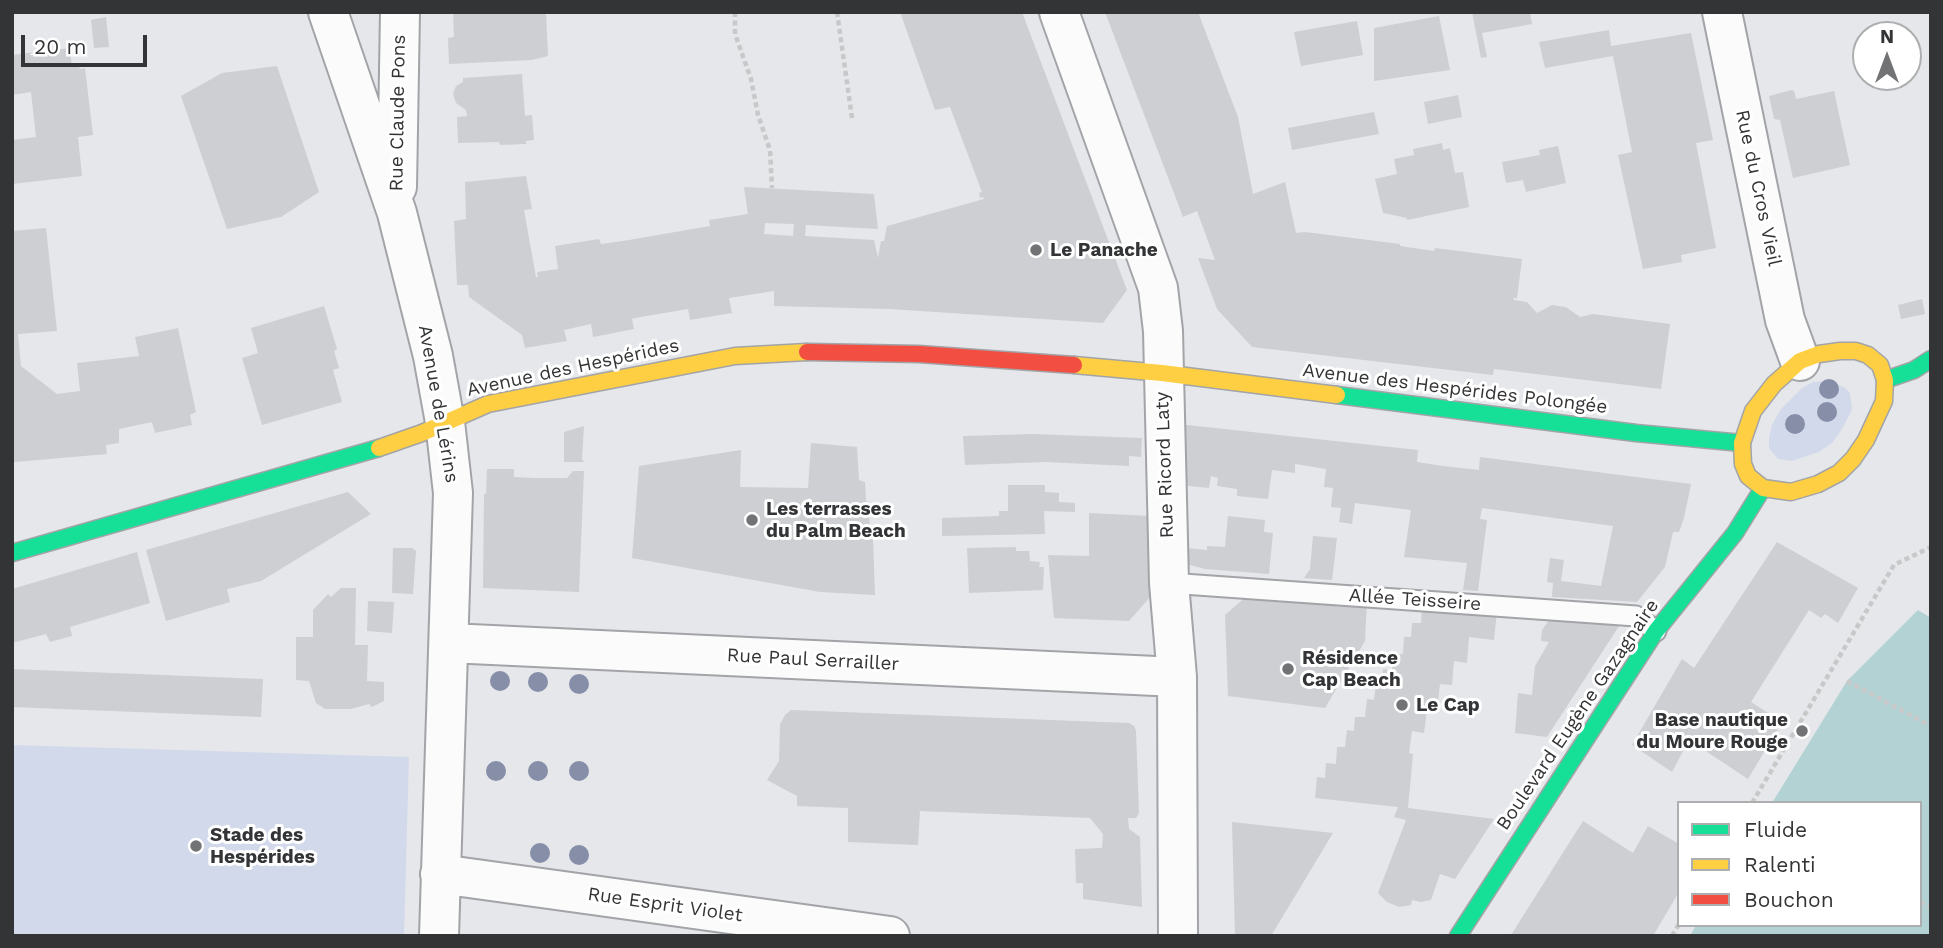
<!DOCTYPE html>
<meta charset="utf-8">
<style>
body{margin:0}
#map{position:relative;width:1943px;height:948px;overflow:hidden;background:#e5e7eb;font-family:"Work Sans",sans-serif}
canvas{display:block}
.frame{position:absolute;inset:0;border:14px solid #333436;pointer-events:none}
.legend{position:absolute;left:1677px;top:801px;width:245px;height:126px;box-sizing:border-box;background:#fff;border:2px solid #adaeaf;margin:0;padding:9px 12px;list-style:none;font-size:21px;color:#333436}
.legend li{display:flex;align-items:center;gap:14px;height:35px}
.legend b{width:35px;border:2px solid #adaeaf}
.north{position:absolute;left:1852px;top:21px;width:70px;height:70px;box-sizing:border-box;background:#fff;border:2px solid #adaeaf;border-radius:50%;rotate:0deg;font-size:19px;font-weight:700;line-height:28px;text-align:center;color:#333436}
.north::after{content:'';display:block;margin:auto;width:24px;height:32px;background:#717375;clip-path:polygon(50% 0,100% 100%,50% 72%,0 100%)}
.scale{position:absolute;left:21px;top:35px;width:126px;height:32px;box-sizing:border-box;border:4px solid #333436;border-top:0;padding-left:9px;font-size:21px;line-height:24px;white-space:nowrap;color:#333436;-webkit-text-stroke:5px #fff;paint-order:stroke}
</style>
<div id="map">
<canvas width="1943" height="948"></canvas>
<div class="frame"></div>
<ul class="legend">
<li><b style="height:9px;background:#16e098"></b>Fluide</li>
<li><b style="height:9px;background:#ffcf43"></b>Ralenti</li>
<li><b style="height:9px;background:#f24e42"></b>Bouchon</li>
</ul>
<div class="north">N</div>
<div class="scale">20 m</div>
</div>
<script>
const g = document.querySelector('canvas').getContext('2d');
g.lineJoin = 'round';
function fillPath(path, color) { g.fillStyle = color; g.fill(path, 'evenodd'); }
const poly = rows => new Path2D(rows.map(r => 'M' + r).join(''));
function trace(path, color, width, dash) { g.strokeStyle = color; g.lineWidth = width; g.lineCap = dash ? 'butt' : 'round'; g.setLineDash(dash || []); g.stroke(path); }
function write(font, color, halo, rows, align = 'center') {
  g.font = font + ' "Work Sans",sans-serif'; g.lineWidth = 6; g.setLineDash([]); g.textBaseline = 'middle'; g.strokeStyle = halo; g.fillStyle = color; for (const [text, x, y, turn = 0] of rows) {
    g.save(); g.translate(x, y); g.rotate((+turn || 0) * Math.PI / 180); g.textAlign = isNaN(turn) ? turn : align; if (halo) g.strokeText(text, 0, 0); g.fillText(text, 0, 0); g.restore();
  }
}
fillPath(poly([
 [1826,381,1844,387,1850,393,1852,410,1842,429,1832,443,1819,452,1792,461,1778,459,1769,448,1769,438,1772,425,1781,409,1802,388,1813,382],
 [12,745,409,757,404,936,12,936]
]), '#d2d9eb');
fillPath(poly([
 [1918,610,1931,618,1931,936,1690,936,1696,925,1920,925,1920,803,1772,803,1847,681]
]), '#b2d2d3');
fillPath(poly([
 [453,12,546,12,548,56,532,60,449,64,448,38,454,37],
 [900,12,1022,12,1127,290,1103,323,890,309,774,306,774,291,729,298,732,313,690,320,688,309,635,318,632,319,634,329,593,337,591,324,564,330,567,341,525,348,522,335,469,297,468,285,457,285,454,221,466,219,465,182,526,176,532,209,524,210,536,277,538,277,537,272,558,269,555,246,599,239,601,244,623,241,710,226,709,220,748,214,744,187,874,194,878,229,806,225,805,236,874,240,878,258,881,241,884,241,887,226,984,199,983,197,980,198,979,193,982,192,950,107,935,110],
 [765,223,794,224,793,236,764,234],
 [1105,12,1198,12,1238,117,1253,194,1285,182,1296,233,1305,232,1400,244,1400,246,1434,251,1435,248,1522,259,1517,298,1513,298,1514,300,1527,302,1537,313,1552,305,1566,307,1580,317,1593,314,1670,324,1661,389,1494,369,1493,375,1252,347,1217,309,1198,258,1215,260,1197,211,1183,217],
 [1472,12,1530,12,1532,24,1482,33,1487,57,1481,58],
 [1439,16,1450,70,1374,81,1374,28],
 [106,17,109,47,94,48,91,20],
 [1357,21,1363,55,1301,66,1294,32],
 [1609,30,1611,46,1691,33,1713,140,1696,143,1716,248,1681,255,1682,262,1643,269,1618,155,1632,152,1613,56,1545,68,1539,42],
 [70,48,72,67,79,66,80,69,85,68,93,135,78,137,82,176,12,184,12,140,36,137,31,92,12,95,12,55],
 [277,66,319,192,281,217,227,229,181,96,222,73],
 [522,74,525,116,532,115,534,140,526,141,526,144,500,145,499,142,458,143,457,117,467,116,466,110,456,103,453,94,456,86,463,82,463,78],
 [1792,90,1794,91,1796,99,1834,91,1850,165,1793,178,1780,120,1774,119,1769,96],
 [1458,95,1462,117,1428,124,1424,102],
 [1374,112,1379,134,1292,150,1288,128],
 [1442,143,1443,150,1450,148,1455,173,1463,172,1469,207,1407,220,1407,218,1383,213,1375,179,1397,174,1394,159,1414,155,1413,149],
 [1558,146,1566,183,1526,192,1523,180,1506,183,1502,162,1540,155,1539,150],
 [46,228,57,331,18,334,21,366,57,394,80,391,77,363,139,356,135,337,178,328,196,412,190,415,192,425,155,433,152,422,119,429,119,443,106,445,107,454,15,462,12,460,12,231],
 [1922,299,1925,314,1901,319,1898,305],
 [324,306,337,349,334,351,339,368,333,370,342,402,262,425,242,358,258,353,251,328],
 [1178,424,1418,450,1417,462,1443,466,1479,470,1480,457,1691,484,1684,518,1679,532,1673,532,1665,567,1637,602,1552,597,1553,583,1547,582,1550,558,1564,560,1561,581,1601,586,1613,526,1482,508,1480,519,1487,520,1478,591,1463,590,1467,563,1404,557,1411,510,1355,503,1352,524,1339,522,1341,508,1331,507,1333,488,1324,487,1326,469,1295,464,1295,473,1272,470,1268,499,1237,496,1237,489,1217,486,1218,478,1211,476,1209,488,1180,485],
 [584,426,582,459,584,462,564,462,564,432],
 [1033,434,1142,438,1141,457,1129,456,1129,466,1046,462,965,465,963,436],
 [811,443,857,447,859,480,865,482,866,501,869,502,870,537,873,538,875,595,820,592,632,558,639,466,741,450,740,487,808,488],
 [487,469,514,469,514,477,535,478,567,478,573,471,584,471,579,592,483,588,484,494,486,494],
 [1008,485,1045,485,1045,492,1059,493,1059,502,1075,503,1075,512,1044,511,1045,534,942,536,942,518,999,516,999,511,1008,511],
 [348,492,371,514,261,581,227,589,230,602,166,621,146,550],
 [1089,513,1151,516,1151,596,1129,621,1054,618,1048,555,1089,556],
 [1228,516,1265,520,1264,532,1273,533,1269,574,1205,569,1183,563,1177,547,1207,550,1207,546,1225,547],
 [1313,536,1337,538,1332,580,1304,578,1310,569],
 [1777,542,1858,588,1838,623,1825,614,1821,618,1809,610,1751,702,1782,722,1748,779,1689,740,1672,772,1632,745,1682,659,1694,668],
 [1016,547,1016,551,1029,551,1030,561,1040,562,1039,567,1044,567,1043,590,969,593,967,548],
 [393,548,412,548,416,551,413,594,392,593],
 [137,552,150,603,70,627,72,636,50,642,46,634,12,643,12,589],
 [341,588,356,588,355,645,368,645,367,681,384,682,384,701,372,707,369,704,351,709,325,709,316,703,309,681,296,680,296,637,313,637,313,610,328,594,331,597],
 [1249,594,1367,602,1365,641,1325,708,1228,696,1225,615],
 [368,601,394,602,392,633,367,631],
 [1422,606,1497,611,1494,640,1469,637,1467,663,1454,661,1452,685,1440,684,1437,710,1427,710,1424,733,1412,731,1409,753,1413,754,1408,808,1494,819,1455,879,1440,874,1431,900,1421,902,1412,900,1411,905,1399,907,1387,902,1378,893,1406,820,1394,817,1398,807,1315,798,1317,777,1325,778,1326,763,1336,764,1337,747,1345,747,1347,730,1354,731,1355,717,1365,717,1367,699,1374,700,1376,684,1382,684,1383,669,1392,670,1394,654,1403,654,1404,637,1411,637,1412,623,1421,623],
 [1552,616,1621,623,1547,737,1515,733,1518,693,1532,695,1535,666,1549,642,1541,641,1542,630],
 [12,669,263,679,261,717,12,707],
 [791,710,1129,723,1134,726,1136,731,1139,813,1136,818,1128,818,1129,829,1140,837,1142,907,1083,899,1083,883,1076,883,1075,849,1102,848,1103,834,1090,818,920,811,918,845,848,842,848,808,797,806,797,796,767,780,779,761,780,724,785,715],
 [1583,821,1633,853,1648,826,1679,844,1679,892,1653,936,1511,935],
 [1232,822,1333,833,1271,936,1235,935]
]), '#cdcfd2');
const lane = poly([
 [1169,583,1636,616,1656,631]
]);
const street = poly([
 [328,12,397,213,433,356,445,422,453,493,439,936],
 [1059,12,1158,288,1163,331,1169,583,1177,677,1178,936],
 [1722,12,1785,320,1800,361],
 [397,187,400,12],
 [449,643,1177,677],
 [440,874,890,936]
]);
const fast = poly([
 [1885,380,1914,370,1931,359],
 [1337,395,1636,433,1742,443],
 [12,553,379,448],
 [1458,936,1656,631,1735,533,1763,488]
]);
const slow = poly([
 [1840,351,1856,351,1868,355,1880,365,1885,380,1884,401,1866,440,1853,459,1839,473,1818,484,1791,492,1763,488,1748,476,1743,464,1742,443,1753,411,1774,384,1800,361,1819,354,1840,351],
 [1074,365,1162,373,1337,395],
 [379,448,422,433,488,404,735,356,807,352]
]);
const jam = poly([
 [807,352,919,354,1074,365]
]);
trace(lane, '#a2a4a7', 23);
trace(street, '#a2a4a7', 42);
trace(fast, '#a2a4a7', 19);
trace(slow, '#a2a4a7', 19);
trace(jam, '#a2a4a7', 19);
trace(poly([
 [735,12,735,34,751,79,758,115,770,150,772,188],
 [837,12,852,118],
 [1847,681,1931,726],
 [1752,803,1894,565,1931,547],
 [1920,902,1931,907],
 [1672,936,1679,924]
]), '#c8c8c9', 4.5, [5, 3.5]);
trace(lane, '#fbfbfc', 19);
trace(street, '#fbfbfc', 38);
trace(fast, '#16e098', 16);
trace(slow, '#ffcf43', 16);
trace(jam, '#f24e42', 16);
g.fillStyle = '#868ea8';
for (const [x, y] of [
 [1829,389],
 [1827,412],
 [1795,424],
 [500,681],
 [538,682],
 [579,684],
 [496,771],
 [538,771],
 [579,771],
 [540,853],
 [579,855]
]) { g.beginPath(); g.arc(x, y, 10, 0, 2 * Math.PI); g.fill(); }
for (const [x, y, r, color] of [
 [1036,250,7,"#717375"],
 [752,520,7,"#717375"],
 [1288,669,7,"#717375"],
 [1402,705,7,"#717375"],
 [1802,731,7,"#717375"],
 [196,846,7,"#717375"]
]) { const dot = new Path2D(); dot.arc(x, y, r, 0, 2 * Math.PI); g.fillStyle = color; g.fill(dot); trace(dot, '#fff', 2.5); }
write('19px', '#333436', '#fff', [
 ["Rue Claude Pons",398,113,-89],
 ["Rue du Cros Vieil",1758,188,78],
 ["Avenue des Hespérides",573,368,-12],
 ["Avenue des Hespérides Polongée",1455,389,7],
 ["Avenue de Lérins",438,404,80],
 ["Rue Ricord Laty",1165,465,-92],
 ["Allée Teisseire",1415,600,4],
 ["Rue Paul Serrailler",813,660,3],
 ["Boulevard Eugène Gazagnaire",1578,715,-56],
 ["Rue Esprit Violet",665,905,8]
]);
write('bold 19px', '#333436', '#fff', [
 ["Le Panache",1050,250],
 ["Les terrasses",766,509],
 ["du Palm Beach",766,531],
 ["Résidence",1302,658],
 ["Cap Beach",1302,680],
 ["Le Cap",1416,705],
 ["Base nautique",1788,720,"right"],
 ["du Moure Rouge",1788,742,"right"],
 ["Stade des",210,835],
 ["Hespérides",210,857]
], 'left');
</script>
